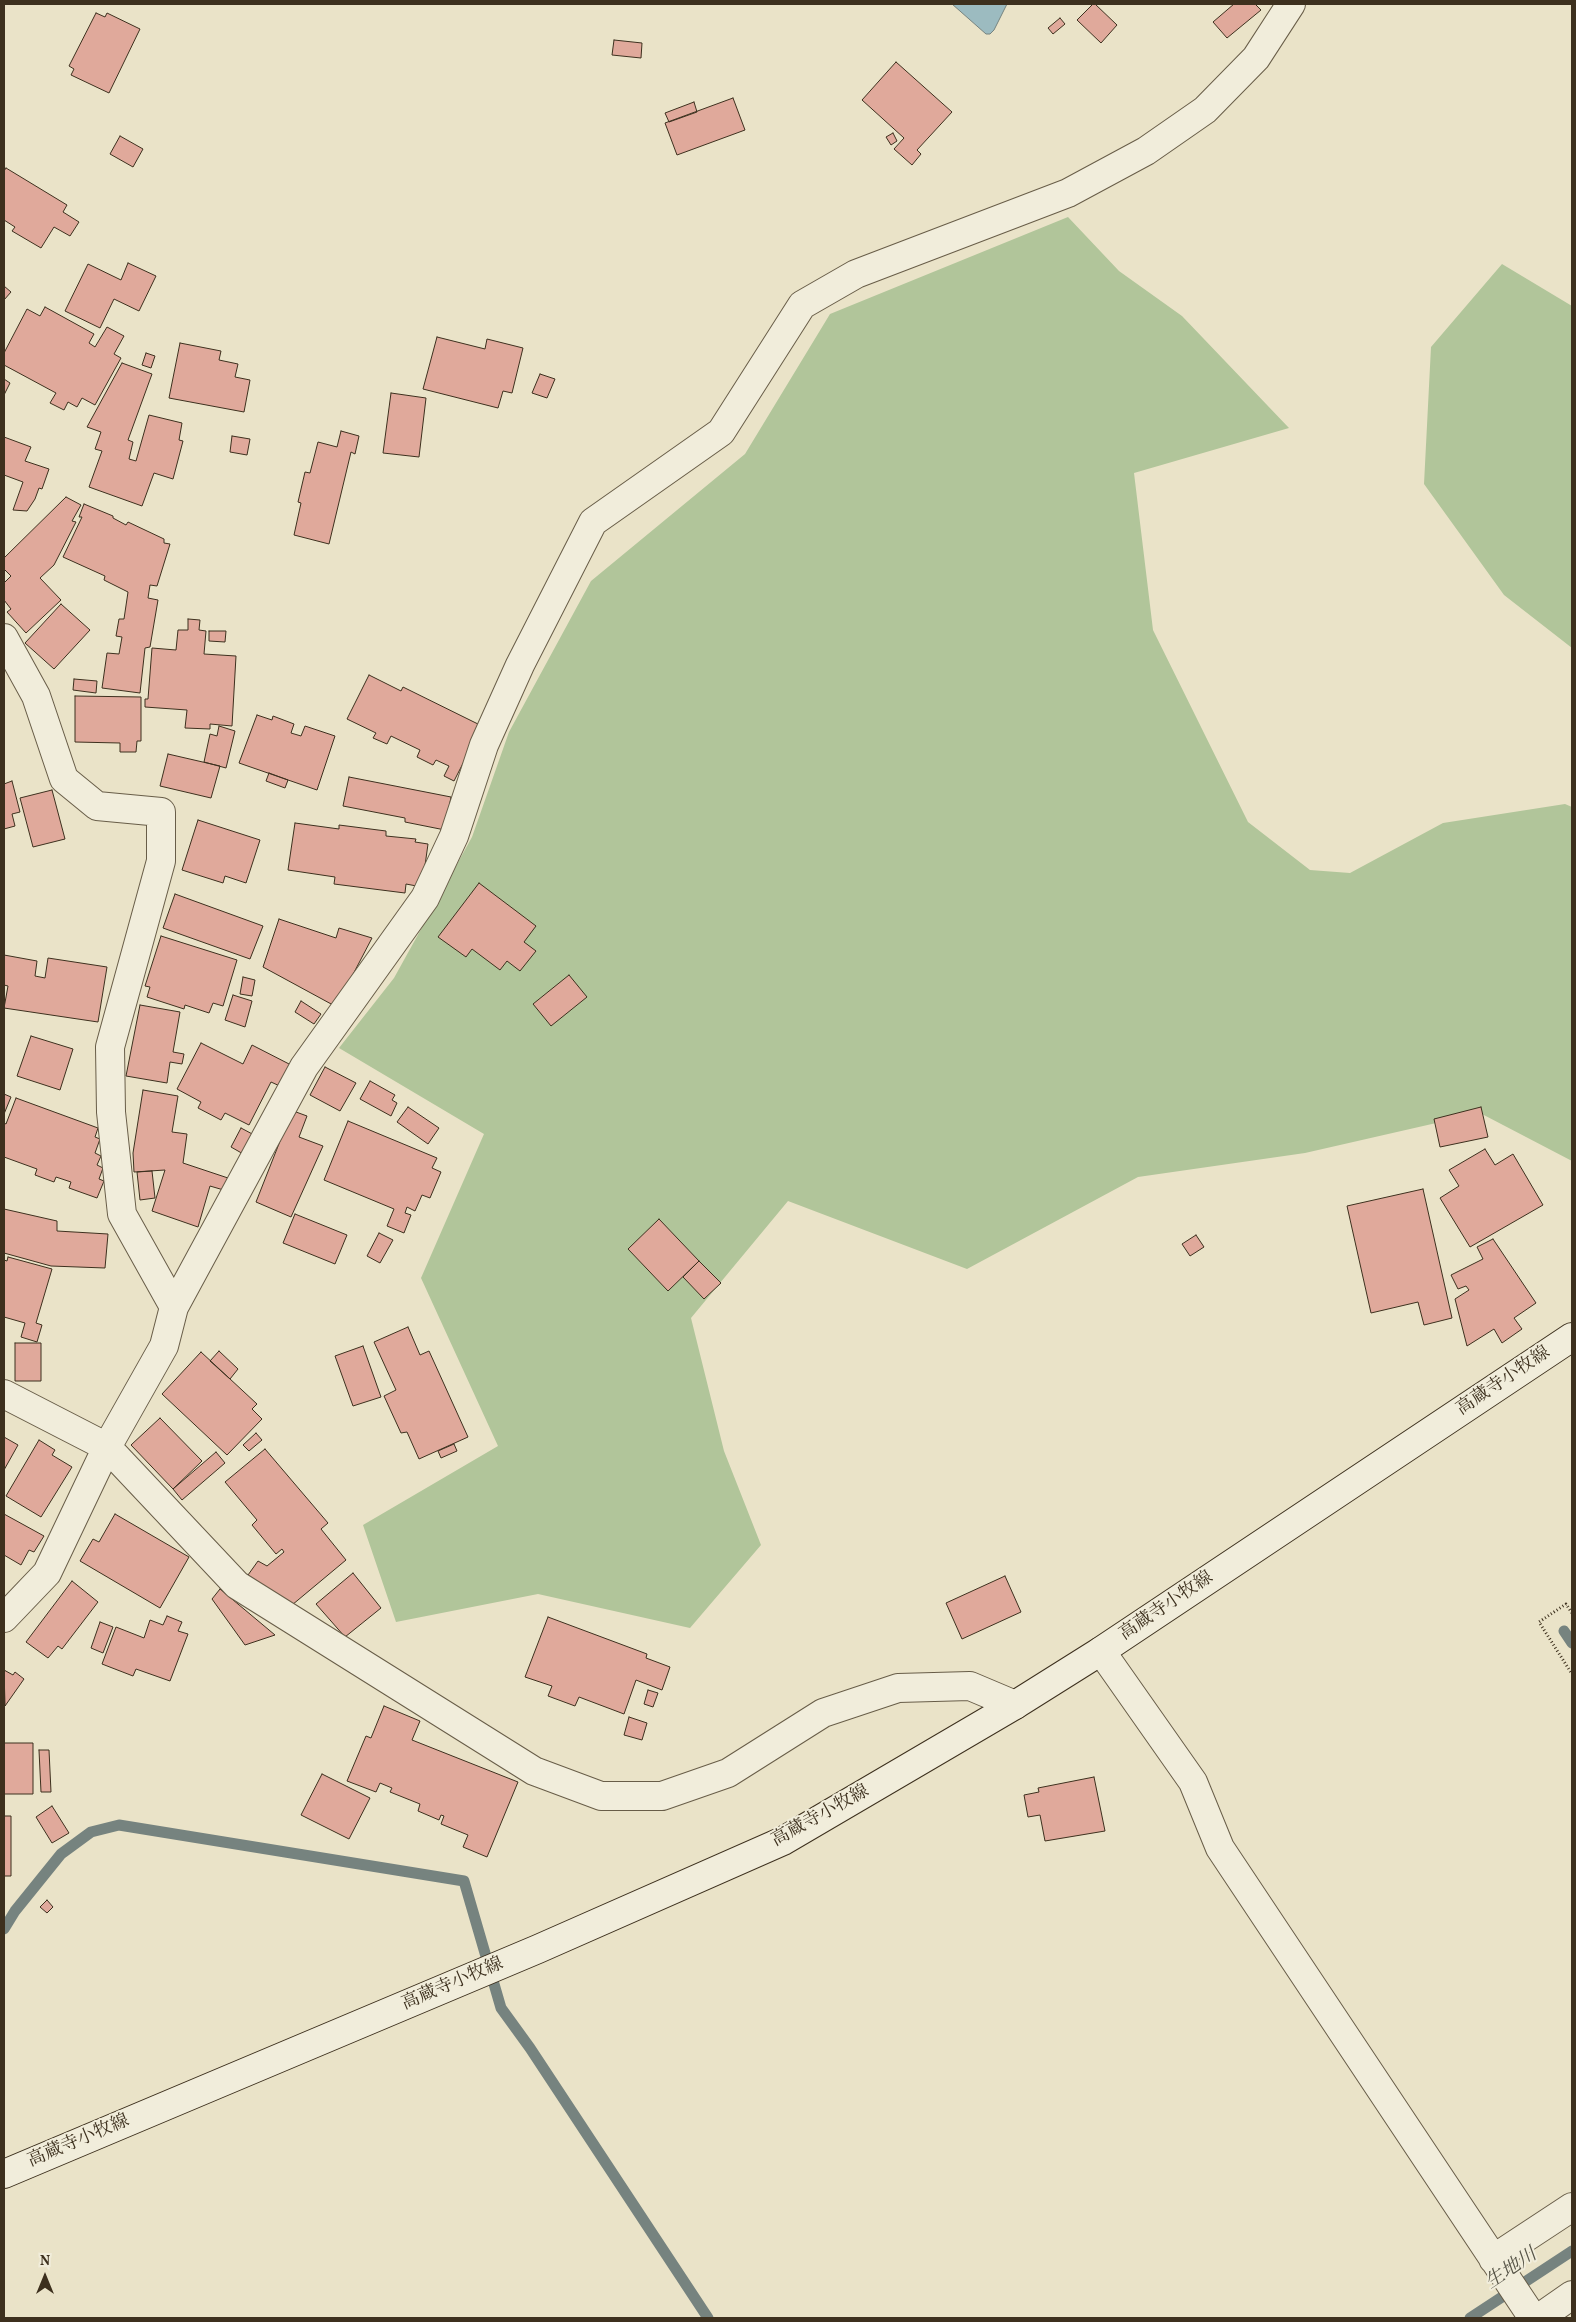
<!DOCTYPE html>
<meta charset="utf-8">
<style>
body{margin:0}
#map{position:relative;width:1576px;height:2322px;overflow:hidden;background:#eae3c8;font-family:Vollkorn,serif}
canvas{display:block}
.frame{position:absolute;inset:0;border:5px solid #3d301e;pointer-events:none}
.north{position:absolute;left:20px;top:2252px;width:50px;height:50px;-webkit-text-stroke:4px #f1eddb;paint-order:stroke;rotate:0deg;font-size:14px;font-weight:700;line-height:20px;text-align:center;color:#3d301e}
.north::after{content:'';display:block;margin:auto;width:18px;height:22px;background:#3d301e;clip-path:polygon(50% 0,100% 100%,50% 72%,0 100%)}
</style>
<div id="map">
<canvas width="1576" height="2322"></canvas>
<div class="frame"></div>
<div class="north">N</div>
</div>
<script>
const g = document.querySelector('canvas').getContext('2d');
g.lineJoin = 'round';
function fillPath(path, color) { g.fillStyle = color; g.fill(path, 'evenodd'); }
const poly = rows => new Path2D(rows.map(r => 'M' + r).join(''));
function trace(path, color, width, dash) { g.strokeStyle = color; g.lineWidth = width; g.lineCap = dash ? 'butt' : 'round'; g.setLineDash(dash || []); g.stroke(path); }
function write(font, color, halo, rows, align = 'center') {
  g.font = font + ' Vollkorn,"Noto Serif JP",serif'; g.lineWidth = 4; g.setLineDash([]); g.textBaseline = 'middle'; g.strokeStyle = halo; g.fillStyle = color; for (const [text, x, y, turn = 0] of rows) {
    g.save(); g.translate(x, y); g.rotate((+turn || 0) * Math.PI / 180); g.textAlign = isNaN(turn) ? turn : align; if (halo) g.strokeText(text, 0, 0); g.fillText(text, 0, 0); g.restore();
  }
}
fillPath(poly([
 [1068,217,1119,271,1182,316,1289,428,1134,473,1153,630,1248,822,1310,870,1350,873,1443,823,1565,804,1572,807,1572,1161,1480,1113,1305,1153,1138,1177,967,1269,788,1201,691,1318,724,1451,761,1545,690,1628,538,1594,396,1622,363,1525,498,1446,421,1278,484,1134,339,1048,394,978,472,837,509,732,591,581,745,454,830,314],
 [1502,264,1572,306,1572,648,1504,595,1424,484,1431,347]
]), '#b1c59a');
const water = poly([
 [952,4,1007,4,994,30,990,34,986,34,952,4]
]);
fillPath(water, '#9cbbc0');
trace(water, '#76837f', 1);
trace(poly([
 [1564,1631,1572,1643],
 [4,1929,15,1911,61,1854,91,1832,119,1825,464,1881,501,2008,530,2048,708,2318],
 [1470,2318,1572,2251]
]), '#76837f', 11);
const building = poly([
 [1093,4,1095,4,1117,25,1101,43,1077,20,1093,4],
 [1234,4,1255,4,1261,10,1227,38,1213,22,1234,4],
 [96,13,105,17,107,13,140,29,109,93,71,75,74,69,69,66,96,13],
 [1060,18,1065,24,1053,34,1048,28,1060,18],
 [614,40,642,43,641,58,612,55,614,40],
 [896,62,952,112,917,150,921,154,912,165,894,149,904,138,862,100,896,62],
 [733,98,745,130,677,155,665,123,733,98],
 [694,102,697,112,669,122,665,113,694,102],
 [893,133,897,141,891,145,886,137,893,133],
 [120,136,143,149,133,167,110,154,120,136],
 [6,168,67,205,63,212,79,222,70,236,54,227,41,248,12,231,15,227,4,220,4,171,6,168],
 [128,263,156,276,139,311,114,299,100,328,65,311,88,264,121,280,128,263],
 [4,286,11,292,4,300,4,286],
 [45,307,94,334,89,343,95,347,107,327,124,336,114,354,121,358,95,405,82,398,77,407,68,402,64,410,50,403,56,393,4,365,4,353,27,309,40,316,45,307],
 [437,337,485,349,487,339,523,348,512,393,503,391,498,408,423,389,437,337],
 [180,343,221,351,219,360,238,364,235,377,250,380,244,412,169,398,180,343],
 [146,353,155,356,151,368,142,365,146,353],
 [122,363,152,374,128,440,133,442,129,459,136,461,149,415,182,423,179,440,183,441,173,479,154,473,142,506,89,487,102,451,95,449,101,432,87,427,122,363],
 [540,374,555,379,547,398,532,393,540,374],
 [4,379,10,383,4,395,4,379],
 [391,393,426,398,419,457,383,453,391,393],
 [341,431,359,436,355,454,351,452,329,544,294,535,301,503,298,502,305,472,310,473,318,442,337,447,341,431],
 [232,436,250,439,247,455,230,452,232,436],
 [4,437,31,447,25,461,49,469,42,489,39,488,35,499,27,511,13,510,23,482,4,475,4,437],
 [66,497,81,505,72,521,76,522,54,565,40,578,61,600,26,633,7,612,11,609,4,600,4,583,11,576,4,569,4,558,66,497],
 [84,504,113,516,113,518,126,525,128,522,164,539,164,543,170,544,157,586,150,585,148,598,158,600,150,647,145,648,140,693,102,688,107,653,119,654,122,637,116,636,119,619,124,619,128,592,104,580,105,576,63,557,82,517,79,517,84,504],
 [61,604,90,630,54,669,25,643,61,604],
 [188,619,200,620,199,630,206,631,204,654,236,656,232,726,210,724,210,729,185,728,187,710,145,707,145,699,148,699,152,648,176,650,178,630,188,630,188,619],
 [209,631,226,631,225,642,209,641,209,631],
 [369,675,401,691,403,687,482,726,454,781,444,776,449,766,436,760,433,765,417,757,420,750,391,736,387,744,373,738,376,733,347,719,369,675],
 [74,679,97,681,96,693,73,690,74,679],
 [75,696,141,697,141,741,137,741,136,752,120,752,120,743,75,742,75,696],
 [257,715,272,720,273,716,294,724,291,733,301,736,305,726,335,736,317,790,239,763,257,715],
 [219,726,235,731,226,768,204,762,210,734,217,736,219,726],
 [168,754,220,766,211,798,160,786,168,754],
 [269,773,288,780,285,788,266,781,269,773],
 [349,777,451,797,445,830,405,822,405,818,343,806,349,777],
 [12,781,20,812,12,814,15,826,4,829,4,784,12,781],
 [52,790,65,839,33,847,20,798,52,790],
 [198,820,260,840,246,883,225,876,223,883,182,870,198,820],
 [295,823,339,829,339,825,386,831,386,836,416,839,415,842,428,844,422,887,406,884,405,893,334,884,335,877,288,870,295,823],
 [479,883,536,926,524,942,536,951,520,971,507,961,500,970,472,949,466,957,438,937,479,883],
 [175,894,263,926,250,959,163,928,175,894],
 [279,919,336,938,339,928,372,938,349,982,333,1005,263,967,279,919],
 [161,936,237,960,223,1006,213,1003,209,1013,185,1005,184,1009,147,997,150,987,145,986,161,936],
 [4,955,37,961,35,976,45,978,48,958,107,967,98,1022,4,1008,8,986,4,985,4,955],
 [569,975,587,997,551,1026,533,1004,569,975],
 [243,977,255,980,252,996,240,994,243,977],
 [233,995,252,1001,245,1027,225,1020,233,995],
 [301,1001,321,1014,314,1024,295,1012,301,1001],
 [140,1005,180,1012,173,1052,184,1054,182,1064,170,1062,167,1083,126,1076,140,1005],
 [31,1036,73,1049,60,1090,17,1076,31,1036],
 [201,1043,243,1064,252,1045,293,1066,282,1087,271,1082,249,1125,225,1113,221,1120,198,1108,201,1102,177,1089,201,1043],
 [325,1067,356,1083,340,1111,310,1095,325,1067],
 [370,1081,395,1095,392,1100,397,1103,391,1116,360,1099,370,1081],
 [143,1090,178,1096,172,1132,187,1134,183,1163,231,1179,227,1191,210,1186,198,1227,152,1211,165,1170,134,1172,133,1153,143,1090],
 [4,1094,11,1097,4,1114,4,1094],
 [16,1098,98,1128,95,1137,100,1139,95,1153,101,1156,97,1165,103,1168,99,1179,104,1181,97,1198,69,1188,71,1182,56,1177,54,1182,35,1175,37,1169,4,1157,4,1123,6,1124,16,1098],
 [408,1107,439,1128,428,1144,397,1122,408,1107],
 [1481,1107,1488,1137,1440,1147,1434,1119,1481,1107],
 [296,1112,307,1116,299,1137,323,1146,291,1217,256,1202,284,1131,296,1112],
 [348,1121,437,1158,432,1168,441,1172,430,1198,422,1195,415,1211,407,1207,405,1213,411,1215,404,1233,387,1226,394,1209,324,1180,348,1121],
 [241,1128,256,1136,245,1155,231,1147,241,1128],
 [1485,1149,1495,1165,1513,1154,1543,1205,1470,1247,1440,1198,1459,1186,1449,1170,1485,1149],
 [152,1171,155,1198,140,1200,137,1172,152,1171],
 [1423,1189,1452,1318,1424,1325,1418,1302,1371,1313,1347,1206,1423,1189],
 [4,1209,57,1221,57,1231,108,1234,105,1268,51,1266,4,1253,4,1209],
 [295,1214,347,1235,335,1264,283,1243,295,1214],
 [659,1219,699,1261,668,1291,628,1249,659,1219],
 [379,1233,393,1240,380,1263,367,1256,379,1233],
 [1196,1235,1204,1247,1190,1256,1182,1244,1196,1235],
 [1493,1239,1536,1303,1514,1318,1522,1329,1502,1343,1494,1329,1467,1346,1455,1299,1469,1290,1466,1286,1458,1289,1451,1275,1483,1259,1477,1247,1493,1239],
 [8,1257,52,1269,36,1323,42,1325,37,1342,21,1337,25,1323,4,1317,4,1260,7,1261,8,1257],
 [699,1261,721,1283,704,1299,683,1277,699,1261],
 [408,1327,420,1355,429,1351,468,1437,419,1459,407,1432,401,1433,384,1396,396,1390,374,1342,408,1327],
 [15,1343,41,1343,41,1381,15,1381,15,1343],
 [363,1346,381,1397,353,1406,335,1356,363,1346],
 [219,1351,238,1369,230,1379,210,1361,219,1351],
 [201,1352,257,1404,252,1409,262,1419,227,1455,162,1394,201,1352],
 [160,1418,202,1461,173,1489,131,1445,160,1418],
 [256,1433,262,1440,249,1451,243,1445,256,1433],
 [4,1437,18,1445,4,1470,4,1437],
 [39,1440,55,1450,52,1455,72,1467,41,1517,6,1496,39,1440],
 [454,1444,457,1451,441,1458,438,1451,454,1444],
 [265,1449,328,1523,321,1529,346,1560,292,1605,248,1575,258,1561,267,1566,284,1552,282,1549,276,1554,252,1525,257,1520,225,1482,265,1449],
 [216,1452,225,1463,182,1500,173,1489,216,1452],
 [4,1514,44,1536,34,1552,29,1550,21,1565,4,1555,4,1514],
 [115,1514,189,1557,160,1608,80,1561,93,1539,99,1542,115,1514],
 [353,1573,381,1608,345,1637,316,1604,353,1573],
 [1005,1576,1021,1612,962,1639,946,1603,1005,1576],
 [72,1581,98,1602,62,1649,58,1646,48,1658,26,1642,72,1581],
 [220,1589,275,1635,245,1645,212,1599,220,1589],
 [167,1616,182,1622,178,1631,188,1634,170,1681,136,1669,133,1676,102,1664,116,1627,144,1638,150,1620,163,1625,167,1616],
 [548,1617,647,1654,646,1658,670,1667,662,1690,636,1680,624,1714,579,1697,575,1706,548,1696,552,1686,525,1677,548,1617],
 [100,1622,113,1627,103,1653,91,1648,100,1622],
 [4,1670,13,1675,15,1672,24,1679,5,1706,4,1670],
 [648,1690,658,1693,653,1707,644,1704,648,1690],
 [384,1706,420,1721,412,1740,518,1782,487,1857,463,1847,468,1835,441,1824,444,1816,441,1815,439,1820,418,1811,420,1804,390,1792,392,1788,380,1783,376,1792,347,1781,366,1736,371,1738,384,1706],
 [629,1717,647,1723,642,1740,624,1735,629,1717],
 [4,1743,33,1743,33,1794,4,1794,4,1743],
 [39,1750,49,1750,51,1792,41,1792,39,1750],
 [322,1774,370,1798,349,1839,301,1815,322,1774],
 [1094,1777,1105,1831,1045,1841,1040,1815,1028,1817,1024,1795,1039,1792,1038,1788,1094,1777],
 [52,1806,69,1833,52,1843,36,1817,52,1806],
 [4,1816,11,1816,11,1876,4,1876,4,1816],
 [47,1900,53,1907,47,1913,40,1907,47,1900]
]);
fillPath(building, '#e0a99b');
trace(building, '#3d301e', 1);
const street = poly([
 [4,638,36,696,64,779,97,806,161,812,161,861,110,1047,111,1112,122,1214,174,1307],
 [4,1394,107,1447,237,1585,534,1771,601,1796,662,1796,728,1773,823,1713,898,1688,970,1686,1015,1705],
 [4,1618,47,1573,107,1447,164,1346,174,1307,304,1067,425,898,454,836,484,745,520,665,593,522,721,432,802,305,856,274,1068,193,1146,151,1205,110,1256,58,1291,4],
 [1101,1651,1193,1782,1220,1848,1533,2318],
 [1493,2259,1572,2207],
 [1539,2318,1572,2295]
]);
const secondary = poly([
 [4,2174,538,1949,783,1841,1015,1705,1101,1651,1572,1337]
]);
trace(street, '#685d48', 30);
trace(secondary, '#3d301e', 30);
trace(poly([
 [1572,1613,1566,1604,1539,1622,1572,1674]
]), '#3d301e', 3, [1, 2.5]);
trace(street, '#f1eddb', 28);
trace(secondary, '#f1eddb', 28);
write('18px', '#3d301e', '#f1eddb', [
 ["高蔵寺小牧線",1504,1382,-34],
 ["高蔵寺小牧線",1167,1607,-34],
 ["高蔵寺小牧線",821,1817,-29],
 ["高蔵寺小牧線",453,1985,-23],
 ["高蔵寺小牧線",79,2142,-23]
]);
write('italic 19px', '#555346', '#f1eddb', [
 ["生地川",1512,2270,-34]
]);
</script>
